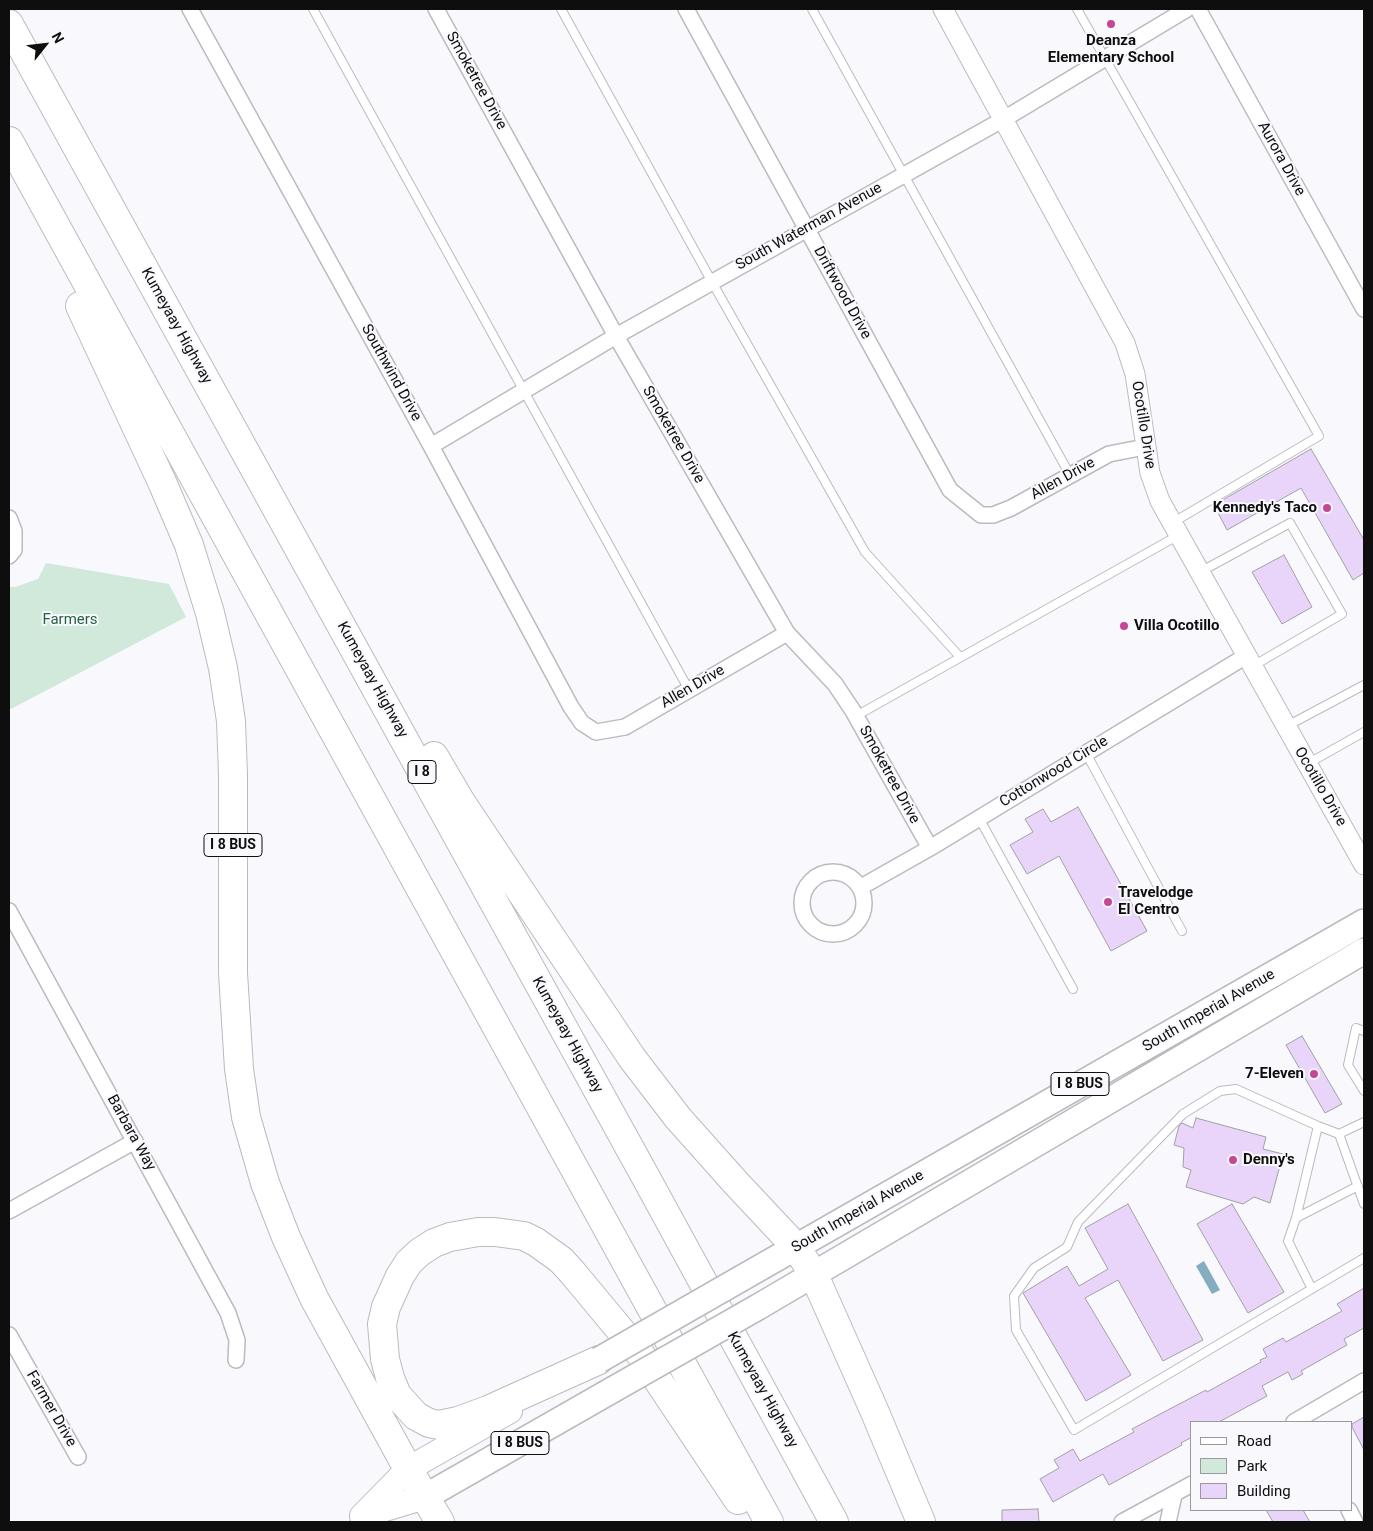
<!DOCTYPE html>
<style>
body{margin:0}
#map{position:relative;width:1373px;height:1531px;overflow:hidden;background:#f8f8fd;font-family:Roboto,sans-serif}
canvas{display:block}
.frame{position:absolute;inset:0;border:10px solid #0e0e0f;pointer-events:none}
.legend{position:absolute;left:1190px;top:1421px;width:162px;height:90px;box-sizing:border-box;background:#f8f8fd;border:1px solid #9a9a9e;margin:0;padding:6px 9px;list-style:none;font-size:15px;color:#0e0e0f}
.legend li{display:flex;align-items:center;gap:10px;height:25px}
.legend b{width:25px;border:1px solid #9a9a9e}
.north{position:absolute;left:20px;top:20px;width:50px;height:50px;-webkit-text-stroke:4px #f8f8fd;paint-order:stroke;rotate:61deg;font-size:14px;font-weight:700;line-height:20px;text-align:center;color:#0e0e0f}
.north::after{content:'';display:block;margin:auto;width:18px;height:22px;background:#0e0e0f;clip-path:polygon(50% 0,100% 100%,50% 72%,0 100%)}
</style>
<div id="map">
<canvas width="1373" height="1531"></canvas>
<div class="frame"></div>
<ul class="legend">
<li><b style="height:6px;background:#fff"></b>Road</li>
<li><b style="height:14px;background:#d0e9db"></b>Park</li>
<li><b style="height:14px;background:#e8d5f9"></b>Building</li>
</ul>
<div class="north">N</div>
</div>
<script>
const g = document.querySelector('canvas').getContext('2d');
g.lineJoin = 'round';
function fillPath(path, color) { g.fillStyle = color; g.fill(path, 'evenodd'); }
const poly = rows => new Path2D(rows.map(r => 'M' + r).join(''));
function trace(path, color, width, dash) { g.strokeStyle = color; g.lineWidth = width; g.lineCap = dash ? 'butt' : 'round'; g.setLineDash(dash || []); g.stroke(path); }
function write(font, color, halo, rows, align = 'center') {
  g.font = font + ' Roboto,sans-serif'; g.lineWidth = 4; g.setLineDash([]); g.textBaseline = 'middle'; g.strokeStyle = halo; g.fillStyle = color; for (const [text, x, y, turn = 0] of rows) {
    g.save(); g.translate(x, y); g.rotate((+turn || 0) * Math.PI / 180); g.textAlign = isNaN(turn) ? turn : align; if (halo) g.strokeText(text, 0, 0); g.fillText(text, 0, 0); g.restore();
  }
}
fillPath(poly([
 [46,563,169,584,186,617,9,710,9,587,15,587,38,579]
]), '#d0e9db');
fillPath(poly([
 [1204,1261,1220,1290,1212,1294,1196,1266]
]), '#85adc0');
const building = poly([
 [1311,449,1364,540,1364,573,1353,580,1301,488,1227,530,1214,505,1311,449],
 [1284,555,1312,607,1282,624,1252,572,1284,555],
 [1078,807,1147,931,1111,951,1059,856,1027,874,1010,845,1033,832,1025,819,1043,809,1051,822,1078,807],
 [1302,1036,1342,1104,1325,1113,1286,1045,1302,1036],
 [1196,1118,1266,1137,1263,1149,1283,1154,1270,1203,1254,1197,1243,1204,1186,1187,1191,1170,1183,1167,1184,1148,1174,1145,1179,1126,1182,1123,1193,1128,1196,1118],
 [1128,1204,1203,1340,1163,1361,1118,1280,1085,1298,1131,1375,1086,1401,1023,1293,1067,1266,1079,1286,1108,1269,1085,1228,1128,1204],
 [1232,1204,1284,1292,1248,1313,1197,1224,1232,1204],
 [1364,1288,1364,1328,1344,1339,1347,1345,1301,1371,1303,1374,1292,1380,1288,1372,1262,1386,1267,1396,1219,1422,1192,1422,1192,1437,1181,1443,1182,1445,1109,1485,1103,1474,1053,1502,1040,1479,1059,1468,1054,1460,1073,1449,1080,1461,1134,1432,1132,1429,1164,1412,1206,1390,1207,1392,1261,1362,1260,1360,1267,1357,1263,1349,1283,1338,1286,1342,1342,1311,1337,1304,1364,1288],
 [1364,1417,1364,1450,1352,1427,1352,1424,1364,1417],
 [1038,1509,1039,1522,1002,1522,1002,1510,1038,1509],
 [1266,1510,1303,1510,1310,1522,1273,1522,1266,1510]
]);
fillPath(building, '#e8d5f9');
trace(building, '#a2a0a4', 1);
const service = poly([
 [313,9,689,690],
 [561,9,712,282,865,552,960,657],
 [812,9,1070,475],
 [1077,9,1319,436,1172,523],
 [1200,572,1290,523,1342,614,1253,666],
 [856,716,1179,535],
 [1287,726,1364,685],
 [1086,753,1182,931],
 [1307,764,1364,732],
 [979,818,1073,989],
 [1364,1031,1356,1028,1348,1065,1364,1091],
 [1364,1122,1339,1134,1364,1204],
 [1318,1126,1296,1218,1358,1186],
 [1339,1134,1318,1126,1236,1089,1220,1091,1183,1114,1078,1222,1067,1247,1034,1268,1014,1296,1016,1330,1074,1430,1364,1258],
 [1296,1218,1288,1241,1312,1289]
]);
const minor = poly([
 [190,9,431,446,571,707,582,723,596,732,625,727,787,633],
 [436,9,616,336,787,633,835,684,853,711,930,848],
 [686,9,950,490,981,515,993,515,1011,508,1109,454,1145,447],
 [1198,9,1364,309],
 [431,446,616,336,1004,119,1187,9],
 [9,518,14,531,14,550,9,556],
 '802 903a31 31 0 1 1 62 0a31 31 0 1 1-62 0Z',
 [861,887,930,848,1246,656],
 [9,911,228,1313,237,1340,236,1360],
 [9,1211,135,1141],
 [9,1335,78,1457],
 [1294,1422,1364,1381],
 [1349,1510,1355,1522],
 [1122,1522,1192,1484],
 [1168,1522,1174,1495]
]);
const tertiary = poly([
 [943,9,1125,343,1135,374,1150,473,1160,501,1364,865]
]);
const primary = poly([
 [365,1515,425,1497],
 [362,1516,408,1469,510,1411]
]);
const trunk = poly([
 [742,1278,1364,922],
 [758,1307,1364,951],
 [425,1497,614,1389]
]);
const motorway = poly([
 [9,24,644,1174,834,1522],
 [9,141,769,1522],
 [80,306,162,482,189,545,210,613,223,668,231,721,233,775,233,973,239,1069,246,1117,265,1183,286,1237,314,1298,408,1469,440,1522],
 [434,756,461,802,632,1058,678,1118,736,1183,796,1247,814,1275,874,1410,921,1522],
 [599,1360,488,1410,458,1421,439,1425,429,1423,416,1416,397,1395,390,1378,385,1359,382,1324,386,1307,400,1276,409,1262,420,1252,434,1243,450,1237,478,1232,495,1232,524,1236,536,1242,561,1260,572,1272,641,1355,738,1500]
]);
trace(service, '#bbbbbf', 10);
trace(minor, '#bbbbbf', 18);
trace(tertiary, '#bbbbbf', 21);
trace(primary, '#bbbbbf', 26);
trace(trunk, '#bbbbbf', 28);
trace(motorway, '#bbbbbf', 30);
trace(service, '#fff', 8);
trace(minor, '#fff', 15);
trace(tertiary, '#fff', 19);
trace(primary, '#fff', 24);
trace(trunk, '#fff', 25);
trace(motorway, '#fff', 28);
const trunkBridge = poly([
 [599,1360,742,1278],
 [614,1389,758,1307]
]);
trace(trunkBridge, '#bbbbbf', 28, []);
trace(trunkBridge, '#fff', 25);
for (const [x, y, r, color] of [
 [1111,24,5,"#c64895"],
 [1327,508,5,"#c64895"],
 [1124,626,5,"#c64895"],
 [1108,902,5,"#c64895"],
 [1314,1074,5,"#c64895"],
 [1233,1160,5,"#c64895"]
]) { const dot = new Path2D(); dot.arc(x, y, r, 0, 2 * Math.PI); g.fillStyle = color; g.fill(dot); trace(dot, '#f8f8fd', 2); }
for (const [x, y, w] of [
 [422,772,28],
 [233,845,58],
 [1080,1084,58],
 [520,1443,58]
]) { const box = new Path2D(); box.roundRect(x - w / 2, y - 11.5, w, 23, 4); g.fillStyle = '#f8f8fd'; g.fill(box); trace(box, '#0e0e0f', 1); }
write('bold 14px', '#0e0e0f', null, [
 ["I 8",422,772],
 ["I 8 BUS",233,845],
 ["I 8 BUS",1080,1084],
 ["I 8 BUS",520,1443]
]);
write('bold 15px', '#0e0e0f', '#f8f8fd', [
 ["Deanza",1111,41,"center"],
 ["Elementary School",1111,58,"center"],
 ["Kennedy's Taco",1317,508,"right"],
 ["Villa Ocotillo",1134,626],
 ["Travelodge",1118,893],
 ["El Centro",1118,910],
 ["7-Eleven",1304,1074,"right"],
 ["Denny's",1243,1160]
], 'left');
write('15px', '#0e0e0f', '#f8f8fd', [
 ["Smoketree Drive",476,81,61],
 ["Aurora Drive",1281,159,61],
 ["South Waterman Avenue",809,227,-29],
 ["Driftwood Drive",842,293,61],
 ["Kumeyaay Highway",176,326,61],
 ["Southwind Drive",391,373,61],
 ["Ocotillo Drive",1143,425,81],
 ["Smoketree Drive",673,435,60],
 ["Allen Drive",1063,479,-29],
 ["Kumeyaay Highway",372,680,61],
 ["Allen Drive",693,687,-30],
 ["Cottonwood Circle",1054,772,-31],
 ["Smoketree Drive",889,775,61],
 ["Ocotillo Drive",1320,787,60],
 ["South Imperial Avenue",1209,1011,-30],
 ["Kumeyaay Highway",567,1035,61],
 ["Barbara Way",131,1133,61],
 ["South Imperial Avenue",858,1212,-30],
 ["Kumeyaay Highway",762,1390,61],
 ["Farmer Drive",51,1409,60]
]);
write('15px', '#226346', '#f8f8fd', [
 ["Farmers",70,620]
]);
</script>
